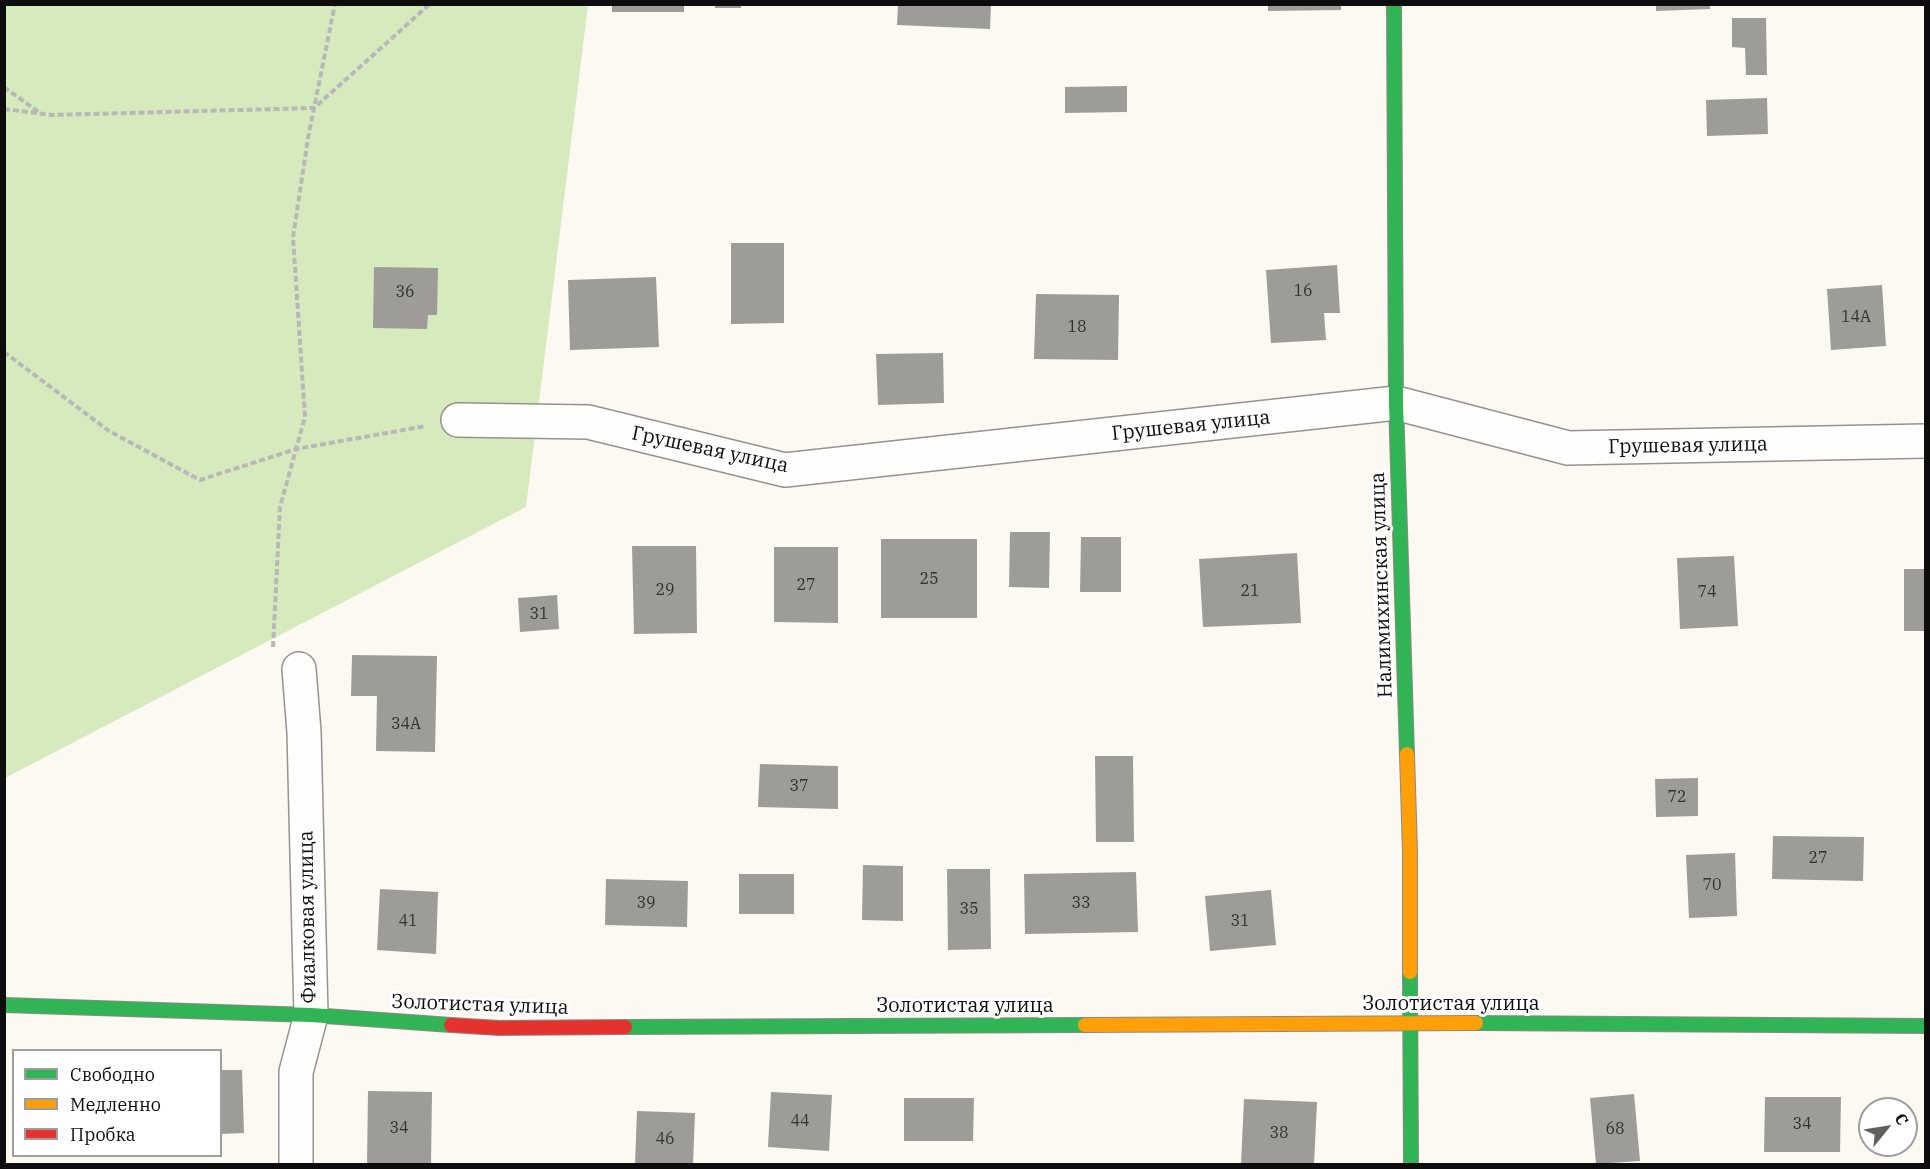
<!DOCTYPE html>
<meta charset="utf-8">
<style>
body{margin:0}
#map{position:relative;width:1930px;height:1169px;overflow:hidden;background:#fbf9f2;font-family:"IBM Plex Serif",serif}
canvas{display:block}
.frame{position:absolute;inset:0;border:6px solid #0d0d0d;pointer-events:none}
.legend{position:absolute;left:12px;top:1049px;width:210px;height:108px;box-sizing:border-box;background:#fff;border:2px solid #9e9e9e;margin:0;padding:8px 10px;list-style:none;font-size:18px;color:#0d0d0d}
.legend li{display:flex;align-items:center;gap:12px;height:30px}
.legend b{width:30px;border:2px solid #9e9e9e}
.north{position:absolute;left:1858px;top:1097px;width:60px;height:60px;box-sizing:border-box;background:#fff;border:2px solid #9e9e9e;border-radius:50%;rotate:60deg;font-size:16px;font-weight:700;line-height:24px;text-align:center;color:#0d0d0d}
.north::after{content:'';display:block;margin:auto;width:21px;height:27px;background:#60605d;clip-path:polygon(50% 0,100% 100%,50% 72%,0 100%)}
</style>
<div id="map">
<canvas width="1930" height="1169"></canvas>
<div class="frame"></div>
<ul class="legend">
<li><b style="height:8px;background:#30b455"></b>Свободно</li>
<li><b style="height:8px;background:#ff9f0a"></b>Медленно</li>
<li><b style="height:8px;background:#e5322d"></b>Пробка</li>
</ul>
<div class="north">С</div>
</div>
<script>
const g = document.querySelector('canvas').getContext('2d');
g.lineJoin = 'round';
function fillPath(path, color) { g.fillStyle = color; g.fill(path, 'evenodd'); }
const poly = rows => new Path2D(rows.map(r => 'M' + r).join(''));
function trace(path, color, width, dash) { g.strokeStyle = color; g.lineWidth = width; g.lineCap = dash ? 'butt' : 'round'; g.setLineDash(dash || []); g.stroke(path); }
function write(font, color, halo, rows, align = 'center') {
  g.font = font + ' "IBM Plex Serif",serif'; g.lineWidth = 6; g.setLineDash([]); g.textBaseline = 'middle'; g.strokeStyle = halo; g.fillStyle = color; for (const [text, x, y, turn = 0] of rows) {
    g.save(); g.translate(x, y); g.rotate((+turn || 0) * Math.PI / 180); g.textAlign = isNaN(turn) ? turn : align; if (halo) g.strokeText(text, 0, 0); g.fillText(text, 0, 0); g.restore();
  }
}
fillPath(poly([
 [5,5,588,5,526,507,5,778]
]), '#d7eabe');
fillPath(poly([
 [612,4,684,4,684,12,612,12],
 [715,4,741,4,741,8,715,8],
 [898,4,991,4,990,29,897,25],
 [1268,4,1341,4,1341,10,1268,11],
 [1656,4,1710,4,1710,9,1656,11],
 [1732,18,1766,18,1767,75,1746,75,1745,48,1732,47],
 [1127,86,1127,112,1065,113,1065,87],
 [1767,98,1768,134,1707,136,1706,100],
 [731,243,784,243,784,323,731,324],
 [1337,265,1340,313,1324,313,1326,340,1271,343,1266,270],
 [374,267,438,268,437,315,428,315,427,329,373,328],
 [656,277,659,347,570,350,568,280],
 [1882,285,1886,346,1831,350,1827,289],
 [1036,294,1119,295,1118,360,1034,359],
 [943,353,944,403,878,405,876,354],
 [1010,532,1050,532,1049,588,1009,587],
 [1081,537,1121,537,1121,592,1080,592],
 [881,539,977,539,977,618,881,618],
 [632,546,696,546,697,633,634,634],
 [774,547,838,547,838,623,774,622],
 [1297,553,1301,623,1203,627,1199,559],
 [1734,556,1738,626,1680,629,1677,558],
 [1904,569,1926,569,1926,631,1904,631],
 [557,595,559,629,520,632,518,598],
 [352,655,437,656,435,752,376,751,377,696,351,696],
 [1095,756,1133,756,1134,842,1096,842],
 [760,764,838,766,838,809,758,807],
 [1698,778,1698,816,1656,817,1655,779],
 [1773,836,1864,837,1863,881,1772,879],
 [1735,853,1737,916,1689,918,1686,855],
 [863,865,903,866,903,921,862,920],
 [947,869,990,869,991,949,948,950],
 [1136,872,1138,932,1025,934,1024,874],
 [739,874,794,874,794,914,739,914],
 [606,879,688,881,687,927,605,925],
 [380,889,438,892,436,954,377,950],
 [1271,890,1276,945,1210,951,1205,896],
 [220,1070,242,1070,244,1133,220,1134],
 [368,1091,432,1092,431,1164,367,1164],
 [771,1092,832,1095,829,1151,768,1147],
 [1634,1094,1640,1161,1596,1164,1590,1098],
 [1765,1097,1841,1097,1840,1152,1764,1152],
 [904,1098,974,1098,973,1141,904,1141],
 [1244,1099,1317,1102,1314,1164,1241,1164],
 [637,1111,695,1113,693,1164,635,1164]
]), '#9e9c98');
const street = poly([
 [458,420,588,422,785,470,1396,403,1568,448,1926,441],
 [296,1164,296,1072,311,1015,304,732,299,669]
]);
const fast = poly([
 [1394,4,1396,403,1407,754],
 [1410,972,1411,1164],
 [4,1005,311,1015,451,1025],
 [1476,1023,1926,1026],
 [625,1027,1085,1025]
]);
const slow = poly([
 [1407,754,1410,852,1410,972],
 [1085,1025,1476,1023]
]);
const jam = poly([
 [451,1025,499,1028,625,1027]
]);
trace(street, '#949390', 36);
trace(fast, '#8b8a87', 16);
trace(slow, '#8b8a87', 16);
trace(jam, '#8b8a87', 16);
trace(poly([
 [4,87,40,113],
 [4,109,52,115,314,108,430,4],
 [4,352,109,431,200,480,296,449,426,426],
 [273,647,280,507,305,417,293,237,308,138,335,4]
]), '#b8b8b6', 4, [6, 3]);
trace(street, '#fefefd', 33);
trace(fast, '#30b455', 14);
trace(slow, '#ff9f0a', 14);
trace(jam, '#e5322d', 14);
write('16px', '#313130', null, [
 ["16",1303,291],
 ["36",405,292],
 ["14А",1856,317],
 ["18",1077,327],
 ["25",929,579],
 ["27",806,585],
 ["29",665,590],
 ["21",1250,591],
 ["74",1707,592],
 ["31",539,614],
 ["34А",406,724],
 ["37",799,786],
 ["72",1677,797],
 ["27",1818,858],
 ["70",1712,885],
 ["39",646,903],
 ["33",1081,903],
 ["35",969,909],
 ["41",408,921],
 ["31",1240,921],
 ["44",800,1121],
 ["34",1802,1124],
 ["34",399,1128],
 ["68",1615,1129],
 ["38",1279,1133],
 ["46",665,1139]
]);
write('20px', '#0d0d0d', '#fff', [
 ["Грушевая улица",1191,426,-6],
 ["Грушевая улица",1688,446,-1],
 ["Грушевая улица",710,450,12],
 ["Налимихинская улица",1382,585,-92],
 ["Фиалковая улица",308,917,-91],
 ["Золотистая улица",1451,1004],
 ["Золотистая улица",480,1005,2],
 ["Золотистая улица",965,1006]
]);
</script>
